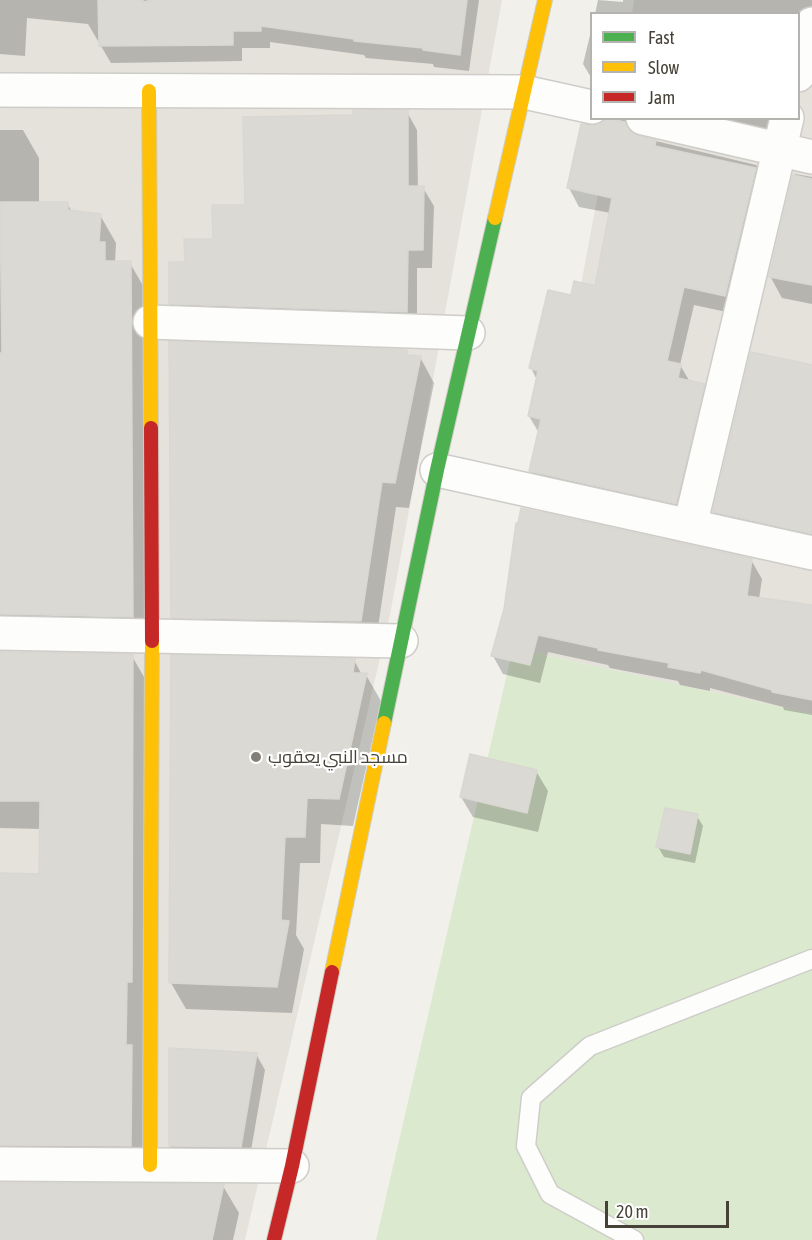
<!DOCTYPE html>
<meta charset="utf-8">
<style>
body{margin:0}
#map{position:relative;width:812px;height:1240px;overflow:hidden;background:#f1f0eb;font-family:"Asap Condensed",sans-serif}
canvas{display:block}
.legend{position:absolute;left:590px;top:12px;width:210px;height:108px;box-sizing:border-box;background:#fff;border:2px solid #b5b3af;margin:0;padding:8px 10px;list-style:none;font-size:18px;color:#464238}
.legend li{display:flex;align-items:center;gap:12px;height:30px}
.legend b{width:30px;border:2px solid #b5b3af}
.scale{position:absolute;left:605px;top:1201px;width:124px;height:27px;box-sizing:border-box;border:3px solid #464238;border-top:0;padding-left:8px;font-size:18px;line-height:21px;white-space:nowrap;color:#464238;-webkit-text-stroke:4px #fff;paint-order:stroke}
</style>
<div id="map">
<canvas width="812" height="1240"></canvas>
<ul class="legend">
<li><b style="height:8px;background:#4caf50"></b>Fast</li>
<li><b style="height:8px;background:#ffc107"></b>Slow</li>
<li><b style="height:8px;background:#c62828"></b>Jam</li>
</ul>
<div class="scale">20 m</div>
</div>
<script>
const g = document.querySelector('canvas').getContext('2d');
g.lineJoin = 'round';
function fillPath(path, color) { g.fillStyle = color; g.fill(path, 'evenodd'); }
const poly = rows => new Path2D(rows.map(r => 'M' + r).join(''));
function trace(path, color, width, dash) { g.strokeStyle = color; g.lineWidth = width; g.lineCap = dash ? 'butt' : 'round'; g.setLineDash(dash || []); g.stroke(path); }
function write(font, color, halo, rows, align = 'center') {
  g.font = font + ' "Asap Condensed",Cairo,sans-serif'; g.lineWidth = 4.5; g.setLineDash([]); g.textBaseline = 'middle'; g.strokeStyle = halo; g.fillStyle = color; for (const [text, x, y, turn = 0] of rows) {
    g.save(); g.translate(x, y); g.rotate((+turn || 0) * Math.PI / 180); g.textAlign = isNaN(turn) ? turn : align; if (halo) g.strokeText(text, 0, 0); g.fillText(text, 0, 0); g.restore();
  }
}
fillPath(poly([
 [0,0,502,0,390,615,245,1240,0,1240],
 [634,0,812,0,812,714,513,648,612,119,798,118,798,14,632,13]
]), '#e4e2da');
fillPath(poly([
 [513,648,812,714,812,1240,376,1240]
]), '#dbe9ce');
fillPath(poly([
 [0,0,479,0,469,71,434,67,433,64,366,58,364,55,270,42,270,48,242,48,242,61,111,63,88,24,27,18,25,56,0,54],
 [598,0,623,2,623,0,812,0,812,27,798,52,798,14,595,14],
 [592,27,592,79,583,64],
 [407,112,417,130,418,188,423,188,434,206,432,268,417,268,417,330,181,322,170,303,186,264,214,241,247,207,354,116],
 [608,118,648,118,640,123,635,136,756,165,767,183,736,314,694,305,680,365,690,382,704,385,714,404,686,521,542,489,531,471,539,433,529,416,537,380,531,368,572,297,596,287,611,213,579,207,569,188,597,127],
 [662,118,780,118,773,144],
 [0,130,23,130,39,158,39,203,67,203,72,212,100,215,116,243,115,263,130,263,146,291,148,644,7,644,0,651],
 [795,174,812,177,812,304,782,298,770,276],
 [406,351,409,357,420,357,434,383,409,508,396,507,375,647,187,643,172,617],
 [812,367,812,552,727,533,714,512],
 [751,560,762,579,759,599,812,620,812,715,784,710,783,707,710,688,710,691,680,685,678,681,610,668,608,665,548,652,540,683,503,674,493,656,505,609],
 [0,653,132,656,148,684,147,1174,7,1175,0,1182,0,874,40,875,41,829,0,828],
 [354,660,362,675,366,675,381,701,353,826,321,824,320,863,300,863,296,935,304,949,292,1013,186,1009,171,983],
 [536,771,548,791,538,832,473,817,461,797],
 [697,816,703,826,695,863,664,857,658,847],
 [256,1054,265,1070,249,1162,179,1162,170,1146],
 [0,1184,223,1186,239,1213,233,1240,0,1240]
]), '#0003');
const building = poly([
 [98,0,143,0,143,2,152,0,467,0,460,55,423,50,423,48,354,41,354,39,261,26,261,31,233,31,233,45,99,46,98,0],
 [353,110,408,110,408,186,424,186,423,250,408,250,407,312,169,304,169,262,185,262,184,239,213,239,212,205,245,205,243,117,353,115,353,110],
 [607,118,625,122,631,132,639,136,656,140,655,146,756,168,725,296,684,287,667,361,681,364,678,378,705,384,676,504,529,471,541,419,528,416,538,371,529,368,548,290,571,295,574,281,595,286,612,198,567,188,581,124,597,125,607,118],
 [793,175,812,179,812,285,769,277,793,175],
 [0,202,68,202,68,210,101,214,99,242,105,242,105,261,131,261,133,617,0,614,0,353,2,353,0,202],
 [169,341,407,350,407,355,421,356,395,483,382,482,361,621,171,618,169,341],
 [751,352,812,365,812,534,713,512,751,352],
 [521,508,752,559,747,596,812,605,812,700,772,692,772,690,701,670,700,673,668,667,669,663,598,650,598,648,538,635,530,665,491,656,504,609,516,523,518,523,521,508],
 [0,652,133,654,132,982,127,982,126,1045,132,1045,131,1146,0,1145,0,873,39,874,40,801,0,801,0,652],
 [171,655,355,659,353,673,367,673,339,799,307,798,305,837,285,837,281,920,289,921,277,987,169,983,171,655],
 [470,754,537,770,527,813,460,797,470,754],
 [665,808,698,814,690,854,656,847,665,808],
 [169,1048,257,1053,241,1147,169,1146,169,1048],
 [0,1183,224,1184,212,1240,0,1240,0,1183]
]);
fillPath(building, '#dad9d4');
trace(building, '#d9d7d1', 1.5);
const lane = poly([
 [634,1240,550,1194,526,1146,531,1098,590,1046,812,959]
]);
const street = poly([
 [798,75,812,24],
 [0,90,524,92,592,107],
 [643,118,812,157],
 [150,322,468,333],
 [437,470,812,553],
 [690,526,787,118],
 [0,633,401,641],
 [0,1164,292,1166]
]);
const fast = poly([
 [384,723,437,470,495,218]
]);
const slow = poly([
 [149,91,151,428],
 [495,218,545,0],
 [332,972,384,723],
 [150,1165,152,641]
]);
const jam = poly([
 [151,428,152,641],
 [274,1240,292,1166,332,972]
]);
trace(lane, '#cecdc9', 21);
trace(street, '#cecdc9', 36);
trace(fast, '#cfcdc3', 16);
trace(slow, '#cfcdc3', 16);
trace(jam, '#cfcdc3', 16);
trace(lane, '#fdfdfc', 18);
trace(street, '#fdfdfc', 33);
trace(fast, '#4caf50', 14);
trace(slow, '#ffc107', 14);
trace(jam, '#c62828', 14);
for (const [x, y, r, color] of [
 [256,757,6,"#827f77"]
]) { const dot = new Path2D(); dot.arc(x, y, r, 0, 2 * Math.PI); g.fillStyle = color; g.fill(dot); trace(dot, '#fff', 2); }
write('18px', '#464238', '#fff', [
 ["مسجد النبي يعقوب",268,757]
], 'left');
</script>
